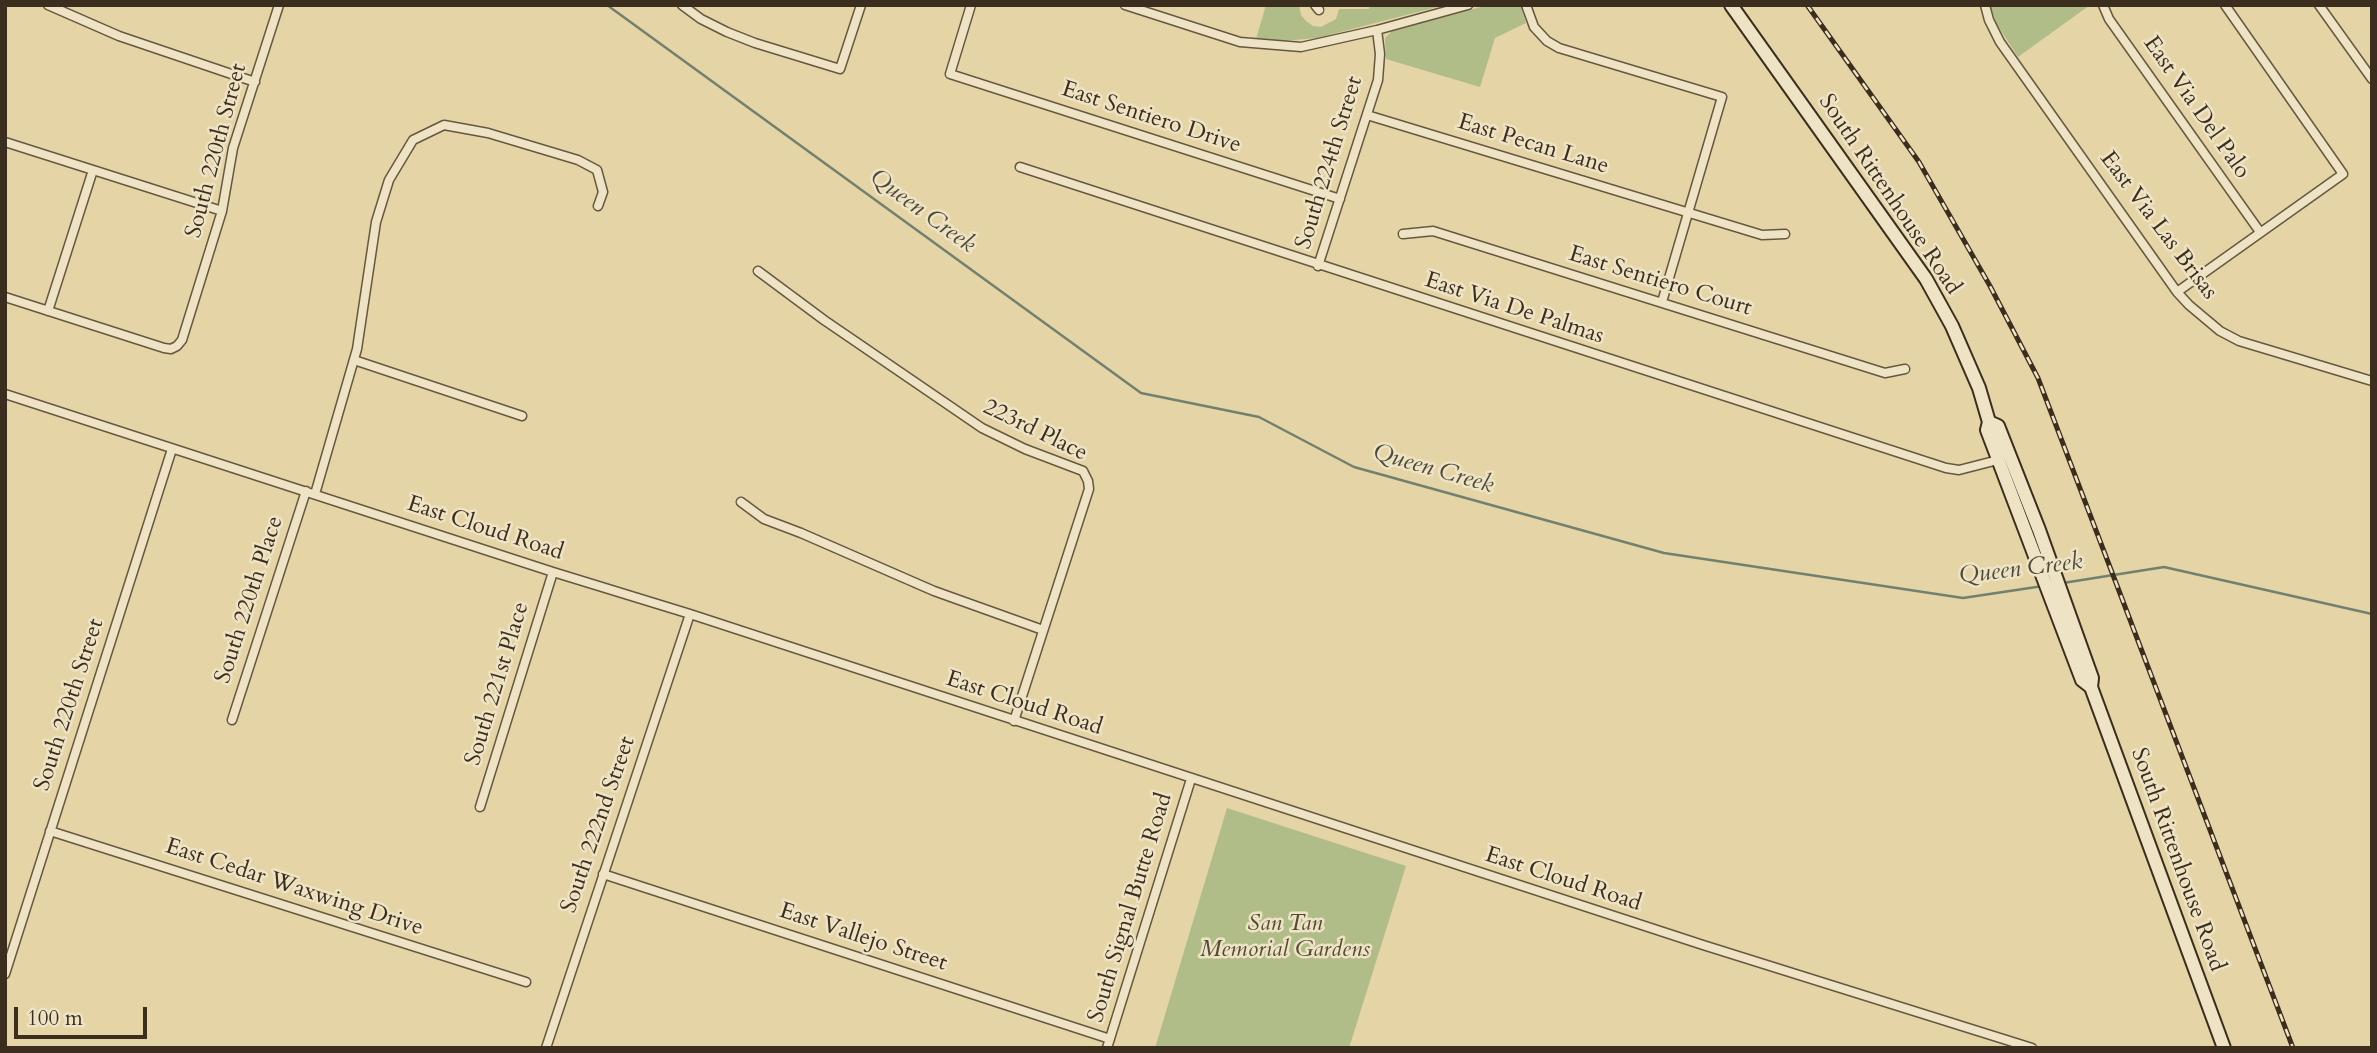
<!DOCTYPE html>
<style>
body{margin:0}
#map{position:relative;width:2377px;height:1053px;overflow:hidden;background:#e5d4a5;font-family:Cardo,serif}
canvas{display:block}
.frame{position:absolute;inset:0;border:7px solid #3b2e1f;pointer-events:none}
.scale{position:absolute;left:14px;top:1007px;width:133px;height:32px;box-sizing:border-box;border:4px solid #3b2e1f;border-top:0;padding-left:9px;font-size:21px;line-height:24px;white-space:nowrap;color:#3b2e1f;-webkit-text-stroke:5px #eee3c4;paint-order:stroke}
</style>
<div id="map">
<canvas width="2377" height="1053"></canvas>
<div class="frame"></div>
<div class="scale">100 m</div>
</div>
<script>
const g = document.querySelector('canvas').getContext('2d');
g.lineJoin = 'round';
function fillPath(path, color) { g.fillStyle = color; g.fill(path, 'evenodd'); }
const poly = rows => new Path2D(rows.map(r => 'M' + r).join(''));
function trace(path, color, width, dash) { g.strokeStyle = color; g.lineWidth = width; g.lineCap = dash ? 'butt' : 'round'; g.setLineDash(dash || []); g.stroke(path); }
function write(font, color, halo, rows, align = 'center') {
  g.font = font + ' Cardo,serif'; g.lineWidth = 5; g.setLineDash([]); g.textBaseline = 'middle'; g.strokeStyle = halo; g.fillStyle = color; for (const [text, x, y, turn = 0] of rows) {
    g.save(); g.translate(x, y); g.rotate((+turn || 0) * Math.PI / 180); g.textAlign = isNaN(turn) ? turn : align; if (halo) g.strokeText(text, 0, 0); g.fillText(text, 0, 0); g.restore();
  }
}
fillPath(poly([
 [1266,5,1299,5,1301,15,1306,21,1313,26,1321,27,1336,19,1339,9,1369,9,1370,5,1445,5,1317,38,1282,41,1256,39],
 [1488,5,1520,5,1526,23,1495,38,1480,87,1386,59,1385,38,1392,31],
 [1990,5,2090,5,2018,57,1996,23],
 [1227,808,1406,866,1349,1048,1155,1048]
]), '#b1bd89');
trace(poly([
 [607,5,1141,393,1259,417,1354,467,1664,553,1963,598,2043,586],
 [2063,583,2164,567,2372,614]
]), '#72816f', 2.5);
const minor = poly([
 [48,5,119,36,255,82],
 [682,5,701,19,727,32,755,43,840,69,861,5],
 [971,5,950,74,1340,199],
 [1125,5,1240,42,1301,47,1377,30,1468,5],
 [1315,5,1319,10],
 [1526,5,1534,27,1547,41,1559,48,1722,97,1662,302],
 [1985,5,1989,20,2000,42,2177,292,2189,305,2220,331,2239,341,2372,381],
 [2103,5,2109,19,2260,232],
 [2319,5,2372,79],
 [1367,115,1762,235,1785,234],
 [5,142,222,211],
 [1020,167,1946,468,1959,470,1998,460],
 [1403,234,1433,231,1885,373,1905,369],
 [1318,266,1378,80,1380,54,1377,30],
 [758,271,824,320,982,428,1025,449,1083,471,1088,481,1089,489,1014,721],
 [2177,292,2343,174,2225,5],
 [5,297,164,348,171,349,177,346,182,340,222,211,233,148,279,5],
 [48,311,93,170],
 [354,360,522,416],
 [5,394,553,572,690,614,1703,945,2032,1048],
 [315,494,357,349,376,222,389,180,413,140,444,125,488,133,578,160,597,170,603,192,598,206],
 [741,502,764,519,801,533,934,591,1043,630],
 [232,720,306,491],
 [480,807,553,572],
 [50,831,526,982],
 [603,874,1110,1039],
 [5,974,172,449],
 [546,1048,690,614],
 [1107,1048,1191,779]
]);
const secondary = poly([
 [1731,5,1926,279,1952,326,1979,388,1989,422,1987,430,2082,680,2091,687],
 [1989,422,1998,426,2039,530,2092,678,2091,687,2224,1048]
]);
trace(minor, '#665840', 11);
trace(secondary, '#3b2e1f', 16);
trace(minor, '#eee3c4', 8);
trace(secondary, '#eee3c4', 12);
const rail = poly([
 [1807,5,1919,162,1990,286,2038,378,2293,1048]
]);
trace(rail, '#3b2e1f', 5);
trace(rail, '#eee3c4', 2.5, [8]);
write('23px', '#3b2e1f', '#eee3c4', [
 ["East Via Del Palo",2196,108,55],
 ["East Sentiero Drive",1151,118,18],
 ["East Pecan Lane",1533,145,17],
 ["South 220th Street",217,151,-75],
 ["South 224th Street",1330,163,-73],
 ["South Rittenhouse Road",1889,195,56],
 ["East Via Las Brisas",2158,226,53],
 ["East Sentiero Court",1660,282,17],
 ["East Via De Palmas",1514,309,18],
 ["223rd Place",1035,431,26],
 ["East Cloud Road",485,529,18],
 ["South 220th Place",250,600,-72],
 ["South 221st Place",498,684,-73],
 ["East Cloud Road",1024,704,18],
 ["South 220th Street",70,705,-72],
 ["South 222nd Street",599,825,-71],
 ["South Rittenhouse Road",2177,860,70],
 ["East Cloud Road",1563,880,18],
 ["East Cedar Waxwing Drive",294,888,18],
 ["South Signal Butte Road",1131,908,-73],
 ["East Vallejo Street",863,938,18]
]);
write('italic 23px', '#534b34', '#eee3c4', [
 ["San Tan",1285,925],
 ["Memorial Gardens",1285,951]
]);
write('italic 24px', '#4d4a3a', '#eee3c4', [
 ["Queen Creek",922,212,36],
 ["Queen Creek",1433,470,16],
 ["Queen Creek",2021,570,-7]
]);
</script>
